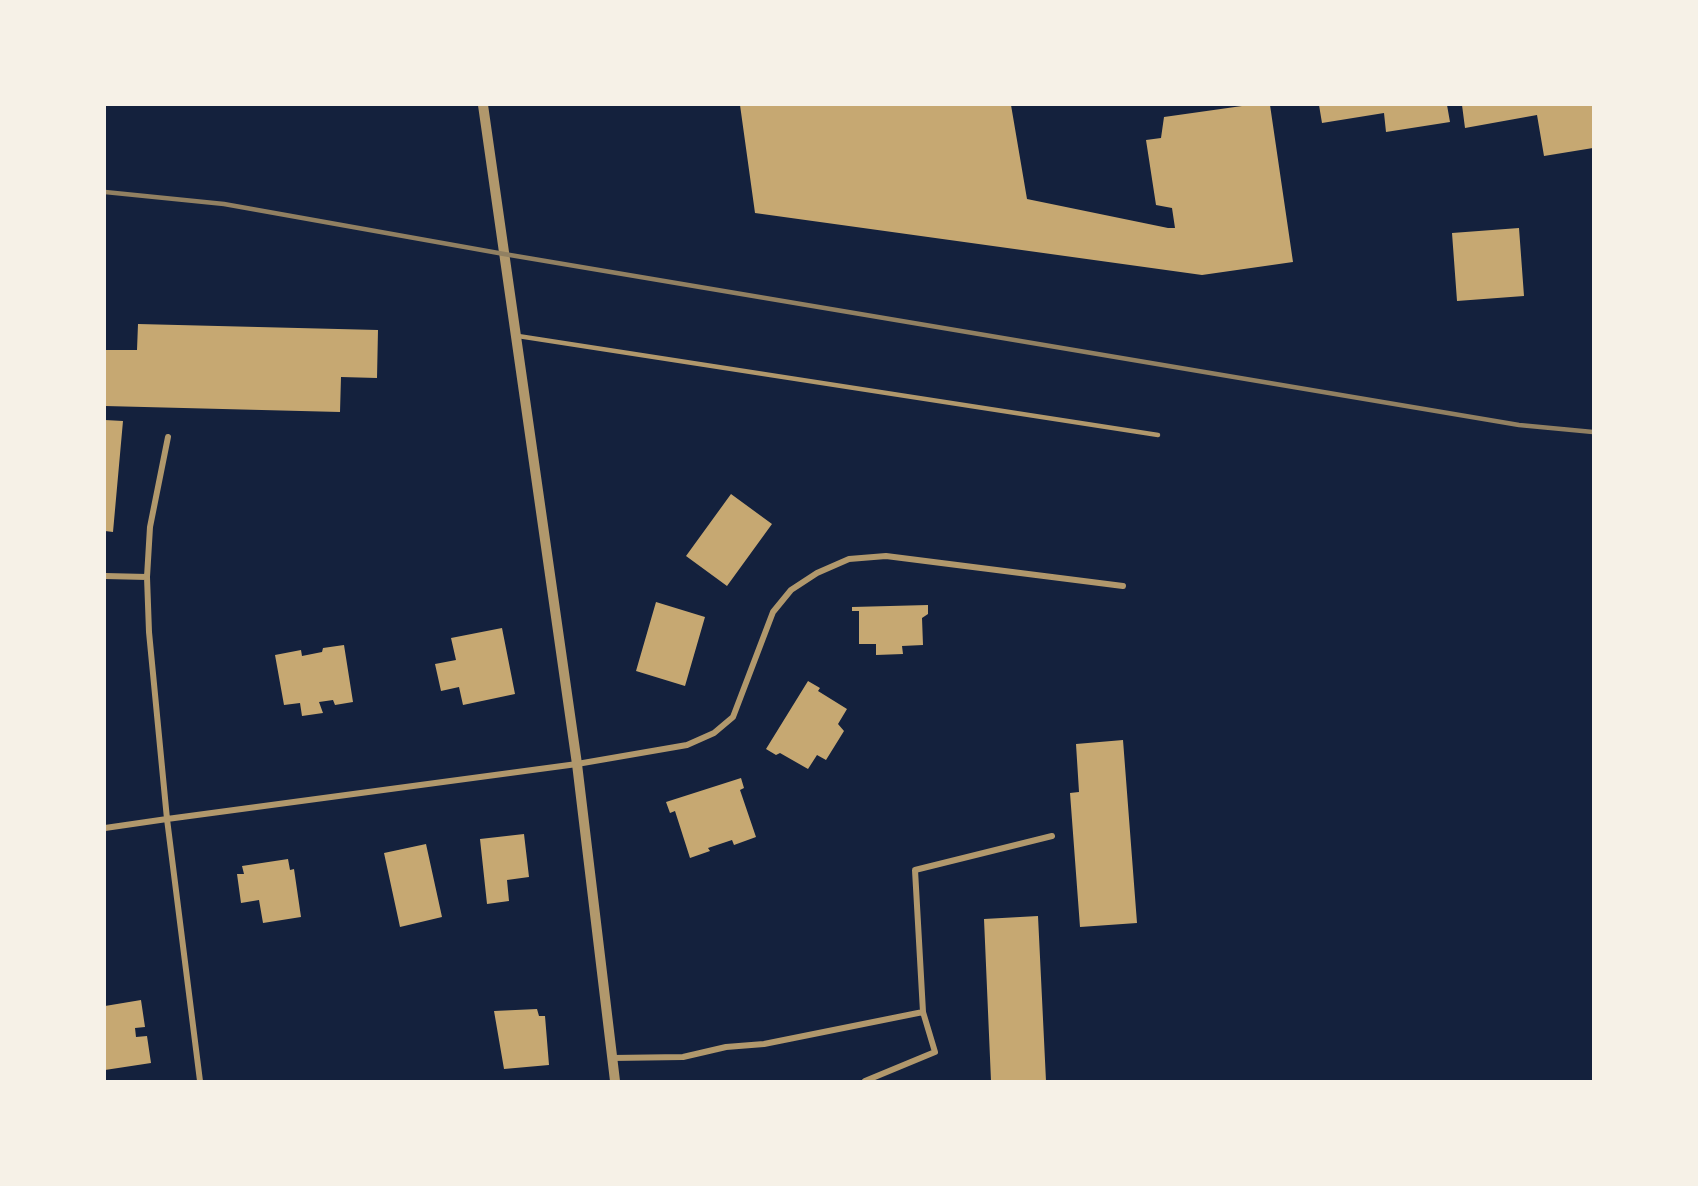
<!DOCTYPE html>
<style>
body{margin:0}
#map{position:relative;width:1698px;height:1186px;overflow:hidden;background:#14213d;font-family:"Golos Text",sans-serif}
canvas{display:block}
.frame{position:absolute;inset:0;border:106px solid #f6f1e7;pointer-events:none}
</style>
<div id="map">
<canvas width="1698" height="1186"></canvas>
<div class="frame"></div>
</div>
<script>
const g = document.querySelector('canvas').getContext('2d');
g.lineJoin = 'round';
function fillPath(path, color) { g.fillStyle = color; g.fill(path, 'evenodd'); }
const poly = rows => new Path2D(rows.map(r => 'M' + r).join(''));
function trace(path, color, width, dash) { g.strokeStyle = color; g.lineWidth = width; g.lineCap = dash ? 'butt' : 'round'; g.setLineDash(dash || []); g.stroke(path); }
fillPath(poly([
 [740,105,1011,105,1027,199,1168,228,1175,228,1172,208,1156,205,1146,140,1161,138,1164,117,1249,105,1270,105,1293,262,1202,275,755,213],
 [1319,105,1447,105,1450,122,1386,132,1384,113,1322,123],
 [1462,105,1593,105,1593,148,1544,156,1537,115,1465,128],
 [1519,228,1524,296,1457,301,1452,233],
 [138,324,378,330,377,378,341,377,340,412,105,406,105,350,137,350],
 [105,420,123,421,113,532,105,531],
 [731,494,772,524,727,586,686,556],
 [656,602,705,617,685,686,636,671],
 [928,605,928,614,922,618,923,645,902,646,903,654,876,655,876,644,859,644,859,611,852,611,852,607],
 [502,628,515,694,463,705,459,687,441,691,435,664,456,660,451,638],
 [344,645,353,702,335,705,333,700,319,702,323,713,302,716,300,703,284,705,275,655,301,650,302,656,322,652,323,648],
 [808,681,820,688,818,691,847,709,838,724,844,731,826,760,817,755,808,769,780,753,776,755,766,749],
 [1123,740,1137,923,1080,927,1070,793,1079,792,1076,744],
 [741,778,744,788,740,790,756,837,734,845,732,840,708,848,710,851,690,858,675,811,670,813,666,802],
 [524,834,529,877,507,880,509,901,487,904,480,839],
 [426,844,442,917,400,927,384,853],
 [288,859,290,870,294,869,301,917,263,923,259,900,241,903,237,874,244,874,242,866],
 [1038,916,1046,1081,991,1081,984,919],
 [141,1000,145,1027,135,1028,136,1037,147,1036,151,1063,105,1070,105,1006],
 [537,1009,539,1016,545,1016,549,1065,504,1069,494,1011]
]), '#c6a872');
trace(poly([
 [518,336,1158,435]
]), '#b1986c', 4.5);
trace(poly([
 [168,437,150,527,147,577,149,632,167,819,200,1081],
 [105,576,147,577],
 [105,828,167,819,577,764,687,745,714,733,733,717,773,612,791,590,817,573,849,559,886,556,1123,586],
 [612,1058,683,1057,726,1047,764,1044,923,1012],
 [865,1081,935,1052,923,1012,915,870,1052,836]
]), '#b1986c', 6);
trace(poly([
 [483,105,577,764,615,1081]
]), '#b1986c', 10);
trace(poly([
 [105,192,224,204,504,254,1519,425,1593,432]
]), '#918062', 4.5);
</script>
